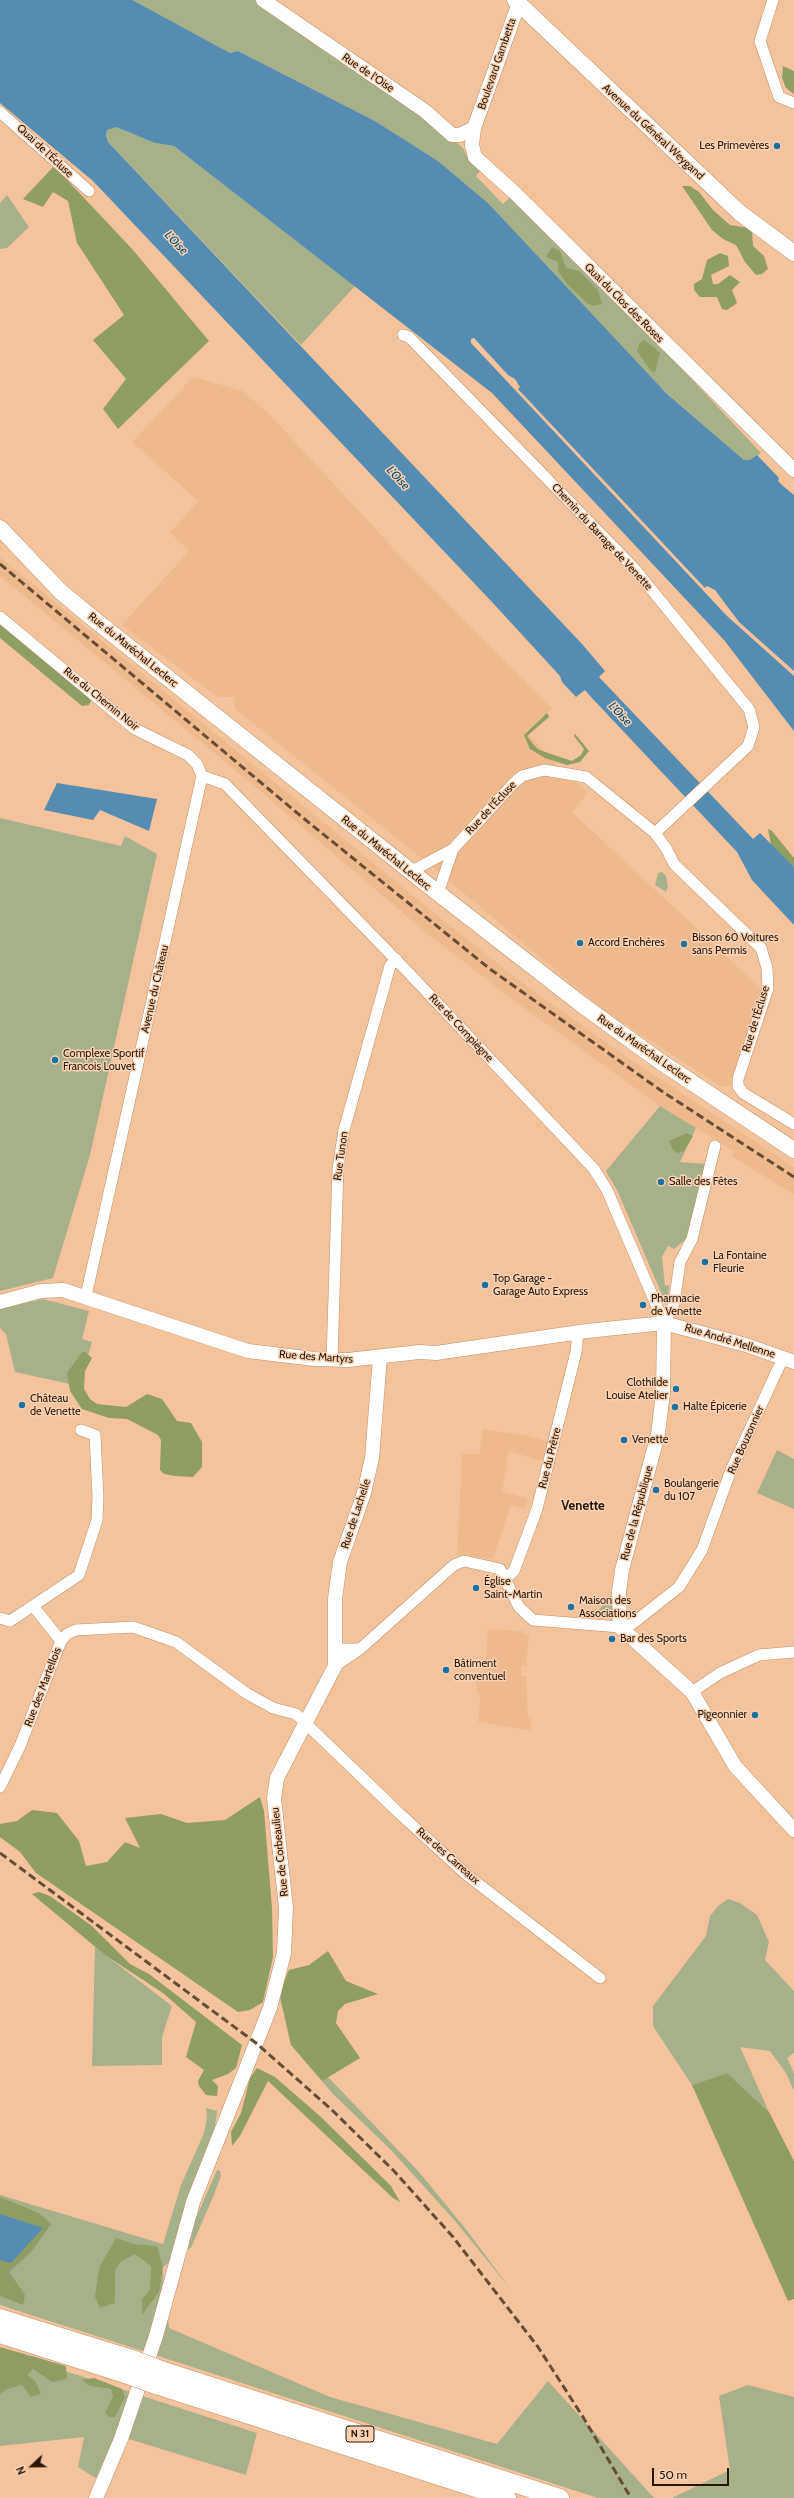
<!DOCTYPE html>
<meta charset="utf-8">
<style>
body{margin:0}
#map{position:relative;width:794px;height:2498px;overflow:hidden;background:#f4c39c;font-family:Cabin,sans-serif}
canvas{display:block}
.north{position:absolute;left:12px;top:2446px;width:40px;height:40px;-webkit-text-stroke:3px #fad2b3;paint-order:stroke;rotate:248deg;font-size:11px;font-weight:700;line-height:16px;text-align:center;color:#281708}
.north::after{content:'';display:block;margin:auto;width:14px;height:18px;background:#281708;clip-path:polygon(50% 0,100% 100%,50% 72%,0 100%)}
.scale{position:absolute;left:652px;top:2468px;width:77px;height:18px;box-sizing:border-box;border:2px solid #281708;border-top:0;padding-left:5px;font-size:12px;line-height:14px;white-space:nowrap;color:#281708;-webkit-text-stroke:3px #fad2b3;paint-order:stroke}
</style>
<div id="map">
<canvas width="794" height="2498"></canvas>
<div class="north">N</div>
<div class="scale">50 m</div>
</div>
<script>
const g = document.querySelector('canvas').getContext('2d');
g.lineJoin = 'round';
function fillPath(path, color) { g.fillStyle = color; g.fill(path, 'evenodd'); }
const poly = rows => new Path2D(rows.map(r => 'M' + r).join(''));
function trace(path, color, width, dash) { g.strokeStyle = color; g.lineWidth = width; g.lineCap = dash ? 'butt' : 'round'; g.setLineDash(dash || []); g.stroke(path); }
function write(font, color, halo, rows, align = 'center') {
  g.font = font + ' Cabin,sans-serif'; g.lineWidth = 3; g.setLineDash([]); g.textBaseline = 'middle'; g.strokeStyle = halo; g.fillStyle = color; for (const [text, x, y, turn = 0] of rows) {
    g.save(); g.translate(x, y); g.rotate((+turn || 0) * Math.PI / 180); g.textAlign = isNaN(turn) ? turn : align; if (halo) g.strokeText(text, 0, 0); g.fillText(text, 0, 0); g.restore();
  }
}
fillPath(poly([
 [193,377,243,391,270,415,394,549,552,709,526,732,560,768,588,793,572,812,772,999,739,1084,722,1087,607,1013,425,861,235,709,234,697,217,697,122,625,189,551,170,533,198,501,132,442],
 [0,557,438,916,520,981,625,1056,794,1167,794,1195,732,1156,735,1152,660,1106,513,1000,425,932,259,790,0,576],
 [483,1429,529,1436,550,1442,545,1462,509,1451,502,1491,528,1499,524,1509,511,1505,493,1559,461,1555,457,1557,462,1454,479,1454],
 [488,1629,524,1631,524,1634,529,1635,526,1665,521,1666,521,1676,526,1676,528,1718,531,1719,532,1731,478,1722,481,1693,477,1693,476,1673,485,1672]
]), '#efb98c');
fillPath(poly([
 [130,0,254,0,417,111,463,148,467,157,481,170,476,176,503,204,510,197,511,199,684,371,761,453,750,460,744,460,653,381,488,203,438,161,375,121,238,51,230,53],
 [111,127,116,127,155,143,174,146,355,286,301,345,108,142,106,135,107,130],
 [7,195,29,227,7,248,0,249,0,203],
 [0,818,121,846,125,836,157,854,90,1155,53,1278,0,1291],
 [662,872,666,876,668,887,666,892,655,885,658,873],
 [660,1106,696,1128,680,1162,706,1164,710,1159,687,1238,674,1249,668,1246,662,1257,665,1286,669,1285,668,1296,663,1297,618,1192,606,1171],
 [43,1299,89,1311,82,1339,92,1342,79,1386,15,1372,6,1334,0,1328,0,1309],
 [777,1450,794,1459,794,1509,757,1493],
 [609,1596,612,1596,614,1615,610,1618,592,1617,592,1609,598,1610,609,1600],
 [728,1899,740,1903,757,1915,769,1942,765,1960,794,1991,794,2053,787,2058,794,2073,794,2091,786,2073,770,2051,740,2047,769,2112,727,2073,692,2085,653,2026,653,2006,706,1936,710,1916,718,1906],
 [95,1947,172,2006,162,2037,162,2065,92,2066],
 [328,2077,419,2172,465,2228,512,2291,456,2222,391,2150,332,2093,322,2081],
 [206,2108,217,2111,214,2133,184,2213,169,2263,163,2267,162,2265,169,2328,330,2397,497,2444,548,2381,654,2498,598,2498,0,2305,0,2195,163,2244,181,2185,204,2133,207,2118],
 [217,2170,220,2171,221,2176,213,2197,191,2248,186,2250,184,2245],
 [0,2350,257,2433,246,2475,119,2436,97,2479,78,2467,84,2437,0,2446],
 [748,2385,794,2397,794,2498,672,2498,730,2470,719,2396]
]), '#a6b18a');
fillPath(poly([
 [783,66,794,71,794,94,786,88,782,78],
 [54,166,133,250,209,341,118,429,103,409,126,379,93,340,124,315,77,243,68,201,53,192,43,207,23,199],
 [682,186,690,186,699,192,713,210,730,225,749,228,752,231,753,246,764,256,768,269,762,274,756,275,745,262,736,245,723,239,712,230],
 [552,247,560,251,566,268,579,271,598,290,602,304,593,306,587,303,567,284,558,271,558,262,546,257],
 [720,253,728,256,729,266,711,275,713,284,718,284,730,275,740,282,732,290,737,303,727,310,722,309,717,297,700,297,694,290,694,284,702,279,707,260],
 [644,340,660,352,655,372,651,371,637,351,639,344],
 [0,623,92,699,89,705,82,706,0,638],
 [547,713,549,717,527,736,532,743,539,750,572,761,581,755,584,749,574,736,575,734,589,751,580,762,567,765,545,758,530,749,524,735],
 [768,829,772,831,794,858,794,869,771,845],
 [687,1133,693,1136,684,1151,677,1153,673,1150,669,1141],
 [82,1352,85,1352,92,1358,85,1371,84,1389,90,1399,97,1404,126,1407,147,1394,162,1399,177,1421,191,1423,202,1442,202,1467,193,1477,175,1476,164,1474,160,1470,161,1440,158,1435,127,1419,109,1418,82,1409,70,1391,67,1373],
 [260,1797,264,1811,272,1908,273,1957,263,2002,250,2010,238,2012,36,1873,20,1852,0,1837,0,1824,17,1821,32,1810,57,1813,79,1841,86,1866,107,1862,125,1842,140,1848,125,1818,161,1814,187,1823,225,1820],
 [39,1892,50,1896,92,1926,130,1964,149,1974,242,2045,236,2068,228,2074,212,2080,218,2086,217,2096,206,2095,199,2086,198,2081,204,2070,186,2057,196,2022,163,1993,105,1955,32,1894],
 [328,1951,346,1981,378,1994,345,2004,338,2011,336,2023,360,2058,322,2081,291,2045,279,1993,289,1970,309,1965],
 [257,2068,275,2077,321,2117,391,2186,400,2202,393,2198,268,2081,240,2136,232,2146,231,2132,241,2113,250,2078],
 [727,2073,769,2112,794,2161,794,2299,788,2301,692,2085],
 [0,2197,39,2213,51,2224,32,2251,9,2272,25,2295,23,2305,0,2296],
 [116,2238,134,2244,157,2246,163,2267,159,2292,142,2315,142,2299,150,2290,151,2266,135,2254,120,2262,115,2271,115,2303,100,2308,95,2297,99,2268],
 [0,2347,66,2366,67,2379,52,2382,33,2369,27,2375,35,2381,41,2394,31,2397,22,2385,7,2389,0,2394],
 [94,2378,122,2389,125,2397,115,2417,110,2417,105,2413,113,2396,111,2389,90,2386,82,2380]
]), '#8f9e63');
fillPath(poly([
 [0,0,132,0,230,53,238,51,375,121,438,161,488,203,665,392,744,460,750,460,757,455,779,478,778,481,783,486,794,495,794,671,739,622,715,590,707,586,705,588,518,389,520,387,515,379,508,375,474,338,471,339,471,343,727,616,794,676,794,731,724,640,492,393,174,146,155,143,116,127,107,130,106,135,108,142,582,644,605,671,599,677,753,839,760,833,794,867,794,925,752,880,737,852,591,697,585,690,576,697,562,682,560,676,492,602,93,181,0,103],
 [57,783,157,799,149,831,100,810,93,820,44,810],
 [0,2214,43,2228,11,2263,0,2260]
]), '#558cb2');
const minor = poly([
 [773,0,760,41,779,97,794,103],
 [0,112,89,191],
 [403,335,409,337,633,567,749,709,754,727,748,746,655,833],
 [0,617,135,729,188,755,197,764,202,776],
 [202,776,225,784,405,969,594,1169,607,1190,664,1323],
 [410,872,453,849],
 [438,893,453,849,515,782,522,776,544,770,586,777,655,833,666,848,674,864,761,948,767,968,768,988,738,1079,738,1086,743,1093,794,1124],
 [86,1296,202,776],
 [664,1323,674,1304,680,1262,692,1239,715,1146],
 [332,1360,338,1168,344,1130,390,966,396,959],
 [506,1578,514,1571,537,1509,576,1352,578,1332],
 [33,1606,61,1641],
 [0,1618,10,1621,79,1575,97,1520,98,1497,95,1435,81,1430],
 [334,1649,360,1649,335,1666],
 [360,1649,454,1565,464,1561,500,1569,519,1607,533,1620,620,1627,632,1624,679,1587,702,1550,731,1470,783,1358],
 [692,1692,720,1673,759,1655,794,1652],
 [0,1787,20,1746,61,1641,67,1634,76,1630,133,1627,176,1642,246,1693,273,1708,296,1714,399,1813,467,1875,600,1978]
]);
const tertiary = poly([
 [263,0,425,111,452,135,460,135,474,128],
 [520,0,474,128,472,145,475,157,516,194,794,470],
 [0,1302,41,1291,63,1290,248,1351,314,1359,348,1360,419,1352,436,1353,587,1331,664,1323,746,1345,794,1362],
 [664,1323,663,1393,658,1434,622,1570,619,1592,620,1627,692,1692,735,1766,794,1830],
 [96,2498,121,2439,156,2336,193,2202,270,2008,284,1953,286,1908,274,1798,277,1778,335,1666,335,1599,340,1562,364,1493,372,1458,380,1357]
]);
const secondary = poly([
 [515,0,740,213,794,253],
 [0,528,61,592,90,616,438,893,581,1004,658,1060,794,1150]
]);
const trunk = poly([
 [0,2318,132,2359],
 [0,2334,128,2375],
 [161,2370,560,2498],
 [156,2385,507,2498]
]);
trace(minor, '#bd8f6a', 12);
trace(tertiary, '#bd8f6a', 15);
trace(secondary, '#bd8f6a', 17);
trace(trunk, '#bd8f6a', 19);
trace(minor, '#fff', 11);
trace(tertiary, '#fff', 14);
trace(secondary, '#fff', 16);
trace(trunk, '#fff', 18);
trace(poly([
 [0,564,302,817,490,969,663,1092,794,1177],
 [0,1853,256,2043,332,2110,394,2171,453,2237,538,2347,583,2417,631,2498]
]), '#674c36', 3, [8, 4]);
const trunkBridge = poly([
 [132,2359,161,2370],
 [128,2375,156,2385]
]);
trace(trunkBridge, '#bd8f6a', 19, []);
trace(trunkBridge, '#fff', 18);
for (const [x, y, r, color] of [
 [777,146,4,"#1d70a0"],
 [580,943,4,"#1d70a0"],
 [684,944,4,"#1d70a0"],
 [55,1060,4,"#1d70a0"],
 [661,1182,4,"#1d70a0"],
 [705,1262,4,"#1d70a0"],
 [485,1285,4,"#1d70a0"],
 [643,1305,4,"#1d70a0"],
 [676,1389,4,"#1d70a0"],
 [22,1405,4,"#1d70a0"],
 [675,1407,4,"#1d70a0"],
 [624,1440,4,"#1d70a0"],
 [656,1490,4,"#1d70a0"],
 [476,1588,4,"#1d70a0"],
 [571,1607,4,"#1d70a0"],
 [612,1639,4,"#1d70a0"],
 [446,1670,4,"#1d70a0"],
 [755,1715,4,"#1d70a0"]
]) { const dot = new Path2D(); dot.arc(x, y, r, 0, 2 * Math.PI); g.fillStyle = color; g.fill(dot); trace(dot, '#fad2b3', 1.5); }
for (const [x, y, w] of [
 [360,2434,28]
]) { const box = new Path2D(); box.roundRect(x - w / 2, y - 8, w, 16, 3); g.fillStyle = '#fad2b3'; g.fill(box); trace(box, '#281708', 1); }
write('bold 10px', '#281708', null, [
 ["N 31",360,2434]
]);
write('11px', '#281708', '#fad2b3', [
 ["Boulevard Gambetta",497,64,-71],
 ["Rue de l'Oise",368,73,34],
 ["Avenue du Général Weygand",653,132,43],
 ["Quai de l'Écluse",45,151,43],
 ["Quai du Clos des Roses",624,303,45],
 ["Chemin du Barrage de Venette",602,537,47],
 ["Rue du Maréchal Leclerc",133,650,39],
 ["Rue du Chemin Noir",101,699,39],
 ["Rue de l'Écluse",491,808,-47],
 ["Rue du Maréchal Leclerc",386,853,39],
 ["Avenue du Château",155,989,-77],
 ["Rue de l'Écluse",756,1019,-73],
 ["Rue de Compiègne",461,1028,47],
 ["Rue du Maréchal Leclerc",644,1049,35],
 ["Rue Tunon",341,1156,-82],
 ["Rue André Mellenne",730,1341,17],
 ["Rue des Martyrs",316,1357,4],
 ["Rue Bouzonnier",746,1440,-66],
 ["Rue du Prêtre",550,1458,-76],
 ["Rue de la République",637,1513,-75],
 ["Rue de Lachelle",356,1514,-72],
 ["Rue des Martellois",43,1687,-69],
 ["Rue de Corbeaulieu",280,1852,-96],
 ["Rue des Carreaux",448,1856,41]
]);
write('11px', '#281708', '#fad2b3', [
 ["Les Primevères",769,146,"right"],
 ["Bisson 60 Voitures",692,938],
 ["sans Permis",692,951],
 ["Accord Enchères",588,943],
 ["Complexe Sportif",63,1054],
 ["Francois Louvet",63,1067],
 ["Salle des Fêtes",669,1182],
 ["La Fontaine",713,1256],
 ["Fleurie",713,1269],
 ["Top Garage -",493,1279],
 ["Garage Auto Express",493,1292],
 ["Pharmacie",651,1299],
 ["de Venette",651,1312],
 ["Clothilde",668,1383,"right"],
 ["Louise Atelier",668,1396,"right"],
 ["Château",30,1399],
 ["de Venette",30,1412],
 ["Halte Épicerie",683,1407],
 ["Venette",632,1440],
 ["Boulangerie",664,1484],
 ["du 107",664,1497],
 ["Église",484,1582],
 ["Saint-Martin",484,1595],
 ["Maison des",579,1601],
 ["Associations",579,1614],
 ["Bar des Sports",620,1639],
 ["Bâtiment",454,1664],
 ["conventuel",454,1677],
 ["Pigeonnier",747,1715,"right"]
], 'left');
write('italic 12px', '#044c73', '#fad2b3', [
 ["L'Oise",176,243,46],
 ["L'Oise",398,478,47],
 ["L'Oise",620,714,47]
]);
write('bold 13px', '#281708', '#fad2b3', [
 ["Venette",583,1506]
]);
</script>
